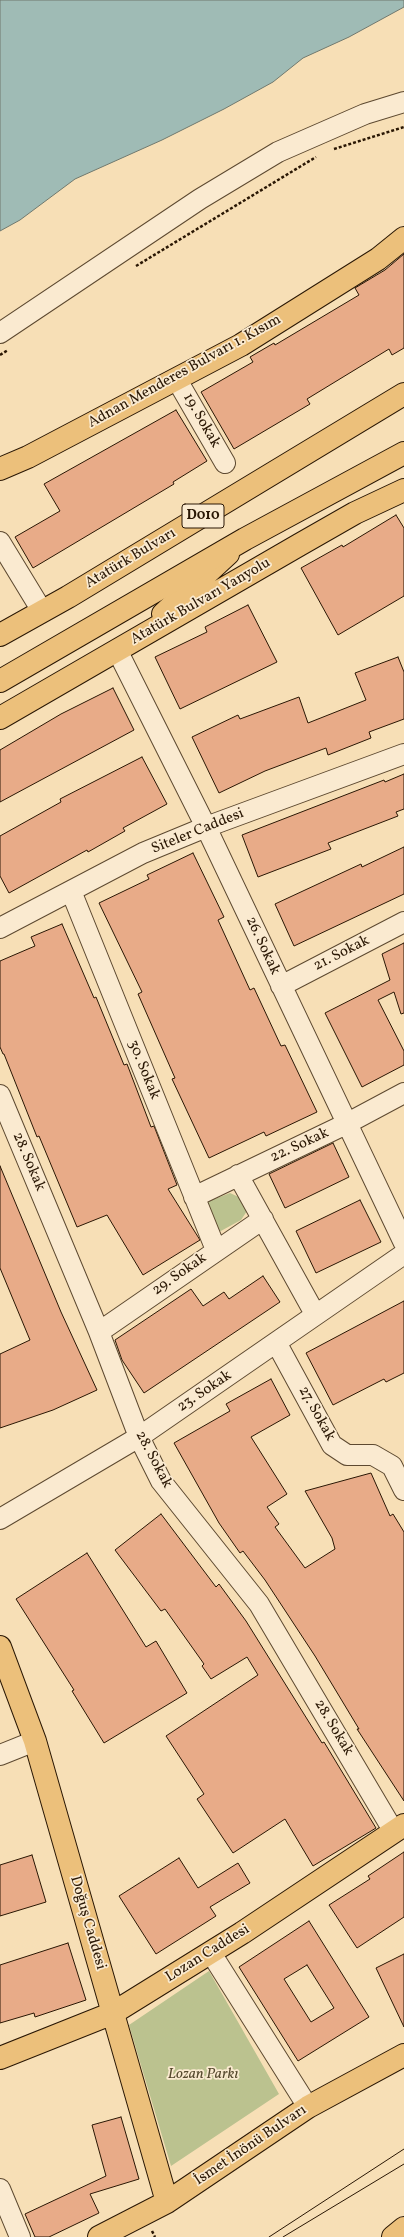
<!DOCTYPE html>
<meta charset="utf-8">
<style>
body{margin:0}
canvas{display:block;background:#f7dfb6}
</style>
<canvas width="404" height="2237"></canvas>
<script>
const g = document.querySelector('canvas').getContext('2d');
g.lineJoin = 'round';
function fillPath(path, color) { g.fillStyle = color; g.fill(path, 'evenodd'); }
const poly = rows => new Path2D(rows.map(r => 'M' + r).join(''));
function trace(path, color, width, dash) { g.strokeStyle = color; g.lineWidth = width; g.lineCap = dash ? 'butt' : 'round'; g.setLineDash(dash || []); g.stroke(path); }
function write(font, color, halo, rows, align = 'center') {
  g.font = font + ' Vollkorn,serif'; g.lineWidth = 3.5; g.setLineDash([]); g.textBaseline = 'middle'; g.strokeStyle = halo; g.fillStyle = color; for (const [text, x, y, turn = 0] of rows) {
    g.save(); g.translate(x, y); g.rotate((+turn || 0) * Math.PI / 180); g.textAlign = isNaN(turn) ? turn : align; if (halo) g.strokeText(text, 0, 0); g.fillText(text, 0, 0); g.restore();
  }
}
fillPath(poly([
 [230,1193,243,1199,247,1211,241,1220,219,1232,207,1202],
 [209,1971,279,2094,171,2166,129,2025]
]), '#bbc28f');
const water = poly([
 [0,0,404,0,404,7,349,37,303,58,273,82,224,109,162,140,75,179,20,220,0,231,0,0]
]);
fillPath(water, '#9fbbb5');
trace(water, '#70796e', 1);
const building = poly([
 [404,254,404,348,392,355,389,349,307,399,310,404,234,449,201,392,253,362,250,357,274,343,275,345,359,295,355,288,385,270,404,254],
 [176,410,207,461,173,482,174,484,33,568,15,537,60,511,44,484,176,410],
 [396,515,404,528,404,596,338,635,301,568,342,545,343,547,396,515],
 [248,605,277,662,180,709,155,657,207,632,205,627,248,605],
 [398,657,404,672,404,719,369,732,371,738,328,755,326,748,265,771,219,793,192,737,238,715,240,719,299,697,308,723,366,700,355,673,398,657],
 [113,688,134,730,0,802,0,750,61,714,113,688],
 [142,757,167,804,123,828,125,831,88,852,87,850,9,893,0,876,0,836,61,802,60,799,142,757],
 [404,774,404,809,396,812,398,816,328,843,331,849,258,877,242,835,384,780,385,782,404,774],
 [404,847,404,894,294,946,275,904,361,864,362,867,404,847],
 [193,853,224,917,218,920,250,990,254,988,281,1046,285,1045,317,1112,266,1136,264,1132,209,1158,172,1079,175,1078,138,994,142,992,99,903,149,879,147,875,193,853],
 [62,924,94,998,96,997,124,1065,127,1064,151,1127,154,1126,177,1185,168,1189,200,1240,143,1275,107,1215,77,1227,39,1136,37,1137,4,1054,3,1054,0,1047,0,961,35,946,31,937,62,924],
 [404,943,404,1013,401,1014,394,992,378,1000,404,1051,404,1065,362,1087,325,1013,390,980,382,954,404,943],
 [333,1143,349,1177,285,1208,269,1174,333,1143],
 [0,1166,61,1312,97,1390,53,1410,0,1428,0,1354,30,1340,0,1268,0,1166],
 [360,1200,381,1242,316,1273,296,1231,360,1200],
 [263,1276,280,1302,144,1393,122,1360,115,1340,191,1289,203,1306,224,1292,229,1299,263,1276],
 [404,1301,404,1373,386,1382,384,1379,333,1405,306,1353,404,1301],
 [271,1379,290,1415,251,1437,287,1494,267,1507,279,1524,275,1527,305,1568,335,1549,332,1538,305,1491,371,1473,390,1516,393,1514,404,1532,404,1801,357,1729,359,1729,315,1656,265,1580,243,1551,240,1553,219,1523,174,1443,230,1411,226,1404,271,1379],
 [161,1514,216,1587,219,1584,246,1621,322,1743,324,1742,376,1828,313,1866,285,1819,233,1853,197,1799,204,1794,166,1736,258,1675,247,1657,211,1679,202,1666,204,1664,165,1609,161,1611,115,1550,161,1514],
 [87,1553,146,1647,156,1641,187,1693,104,1743,72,1691,74,1690,16,1599,87,1553],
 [404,1852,404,1917,357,1948,329,1905,370,1879,368,1876,404,1852],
 [32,1855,46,1902,0,1916,0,1865,32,1855],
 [179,1858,198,1888,238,1863,250,1883,210,1907,216,1916,156,1954,119,1896,179,1858],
 [309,1921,369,2017,298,2061,239,1967,309,1921],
 [307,1965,334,2008,311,2022,284,1979,307,1965],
 [68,1943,86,2000,35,2017,34,2013,0,2023,0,1965,68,1943],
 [404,1954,404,2027,376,1968,404,1954],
 [121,2117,139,2179,90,2194,99,2213,49,2237,35,2237,25,2214,106,2176,92,2125,121,2117]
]);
fillPath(building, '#e8ab88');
trace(building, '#2a1704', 1);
const minor = poly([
 [0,333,200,199,278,152,365,114,404,102],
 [177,380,225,463],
 [0,542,42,611],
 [117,650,206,827,404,1243],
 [71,891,216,1250],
 [0,928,143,853,206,827,404,754],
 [281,986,404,922],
 [0,1095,99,1332,139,1437,161,1481,259,1604,394,1832],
 [238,1175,315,1314],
 [194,1197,346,1124,404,1093],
 [99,1332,263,1219],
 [277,1344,332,1445,347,1455,373,1455,392,1466,404,1490],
 [0,1519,139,1437,404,1254],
 [0,1755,35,1741],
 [211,1953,308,2107],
 [0,2189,20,2237]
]);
const major = poly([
 [0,469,28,457,241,345,378,259,404,238],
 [163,614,228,554],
 [0,718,299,545,355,513,404,490],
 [0,1647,35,1741,167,2202],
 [0,2058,113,2013,242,1933,404,1825],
 [99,2237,167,2202,308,2107,404,2055],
 [393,2237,404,2228]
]);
const highway = poly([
 [0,635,68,597,404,394],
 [0,681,245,539,404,453]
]);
trace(minor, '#5d4930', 22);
trace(major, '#2a1704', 24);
trace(highway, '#2a1704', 24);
trace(poly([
 [334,149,404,127],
 [136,266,316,157],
 [0,355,8,350],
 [152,2231,155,2237]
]), '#2a1704', 2.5, [3, 2]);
trace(minor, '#faead0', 20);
trace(major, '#ecc07b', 22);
trace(highway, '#ecc07b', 22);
trace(poly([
 [269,2237,404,2149],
 [283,2237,404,2164]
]), '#2a1704', 1);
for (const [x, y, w] of [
 [203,516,42]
]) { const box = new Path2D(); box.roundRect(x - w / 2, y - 12, w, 24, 3); g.fillStyle = '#faead0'; g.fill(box); trace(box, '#2a1704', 1); }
write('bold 14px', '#2a1704', null, [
 ["D010",203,516]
]);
write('15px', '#2a1704', '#faead0', [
 ["Adnan Menderes Bulvarı 1. Kısım",185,372,-29],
 ["19. Sokak",201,421,60],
 ["Atatürk Bulvarı",131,559,-31],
 ["Atatürk Bulvarı Yanyolu",201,602,-30],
 ["Siteler Caddesi",198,832,-22],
 ["26. Sokak",262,946,65],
 ["21. Sokak",342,954,-27],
 ["30. Sokak",143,1070,68],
 ["22. Sokak",300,1146,-25],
 ["28. Sokak",28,1162,67],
 ["29. Sokak",180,1275,-35],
 ["23. Sokak",205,1392,-34],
 ["27. Sokak",316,1414,61],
 ["28. Sokak",153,1460,62],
 ["28. Sokak",333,1728,59],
 ["Doğuş Caddesi",87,1923,74],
 ["Lozan Caddesi",208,1954,-32],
 ["İsmet İnönü Bulvarı",251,2146,-34]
]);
write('italic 15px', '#564a2e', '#faead0', [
 ["Lozan Parkı",203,2075]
]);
</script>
